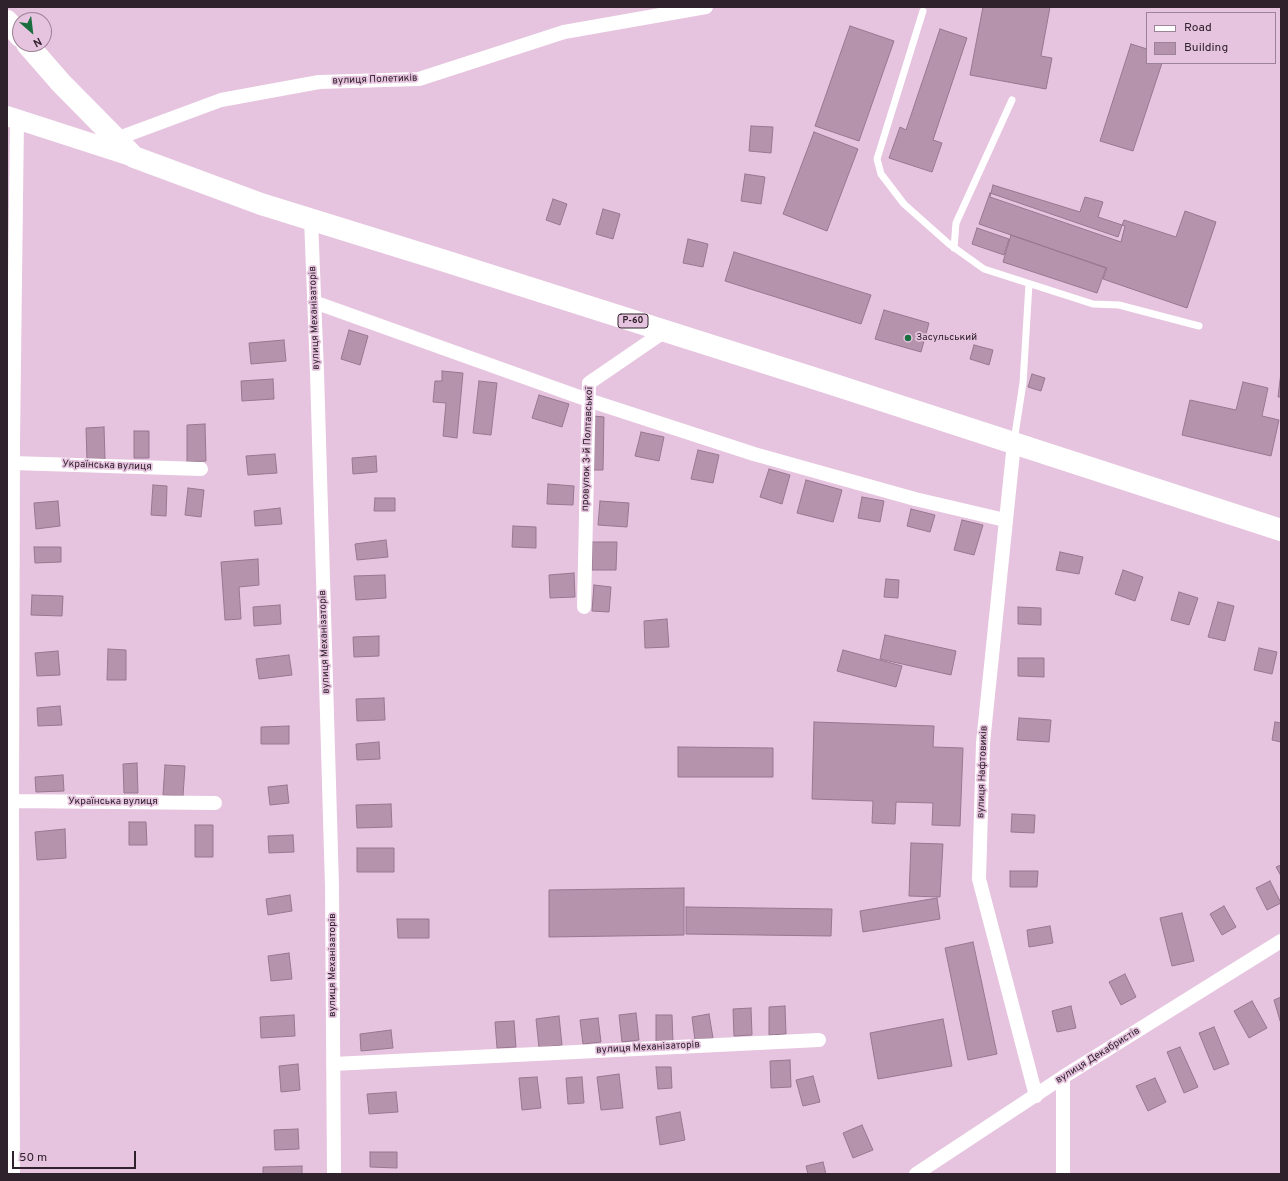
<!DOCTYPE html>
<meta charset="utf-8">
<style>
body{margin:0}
#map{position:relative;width:1288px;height:1181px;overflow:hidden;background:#e6c3de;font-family:Overpass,sans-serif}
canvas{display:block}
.frame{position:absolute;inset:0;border:8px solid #2f222c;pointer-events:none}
.legend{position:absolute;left:1146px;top:12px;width:130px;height:52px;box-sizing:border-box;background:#e6c3de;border:1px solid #9d8397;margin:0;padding:5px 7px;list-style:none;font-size:12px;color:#2f222c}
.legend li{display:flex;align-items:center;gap:8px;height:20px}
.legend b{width:20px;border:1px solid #9d8397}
.north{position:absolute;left:12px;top:12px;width:40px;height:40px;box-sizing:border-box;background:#e6c3de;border:1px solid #9d8397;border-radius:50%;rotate:152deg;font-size:11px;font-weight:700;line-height:16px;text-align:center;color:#2f222c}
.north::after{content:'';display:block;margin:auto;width:14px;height:18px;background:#1b6e40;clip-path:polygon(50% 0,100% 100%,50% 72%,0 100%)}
.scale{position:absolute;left:12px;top:1151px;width:124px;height:18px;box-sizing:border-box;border:2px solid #2f222c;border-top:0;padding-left:5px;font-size:12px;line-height:14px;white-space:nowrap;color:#2f222c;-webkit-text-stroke:3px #e6c3de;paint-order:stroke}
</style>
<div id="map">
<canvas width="1288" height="1181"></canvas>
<div class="frame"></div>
<ul class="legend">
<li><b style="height:5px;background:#fff"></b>Road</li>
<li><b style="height:11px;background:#b593ad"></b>Building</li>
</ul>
<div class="north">N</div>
<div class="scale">50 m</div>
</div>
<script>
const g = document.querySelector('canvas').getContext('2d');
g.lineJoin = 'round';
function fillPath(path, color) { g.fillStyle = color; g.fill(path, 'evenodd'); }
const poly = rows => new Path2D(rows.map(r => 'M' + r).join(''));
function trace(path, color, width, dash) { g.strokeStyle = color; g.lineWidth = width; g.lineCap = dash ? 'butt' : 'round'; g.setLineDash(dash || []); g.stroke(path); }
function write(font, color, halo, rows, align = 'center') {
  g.font = font + ' Overpass,sans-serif'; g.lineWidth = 3.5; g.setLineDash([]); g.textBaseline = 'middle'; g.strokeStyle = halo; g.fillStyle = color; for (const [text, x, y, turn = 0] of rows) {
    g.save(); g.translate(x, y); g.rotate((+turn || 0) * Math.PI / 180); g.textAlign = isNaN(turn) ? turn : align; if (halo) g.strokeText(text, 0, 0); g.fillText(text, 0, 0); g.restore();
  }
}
const building = poly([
 [983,7,1050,7,1041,56,1052,58,1046,89,970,75,983,7],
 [850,26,894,41,859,141,815,126,850,26],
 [940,29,967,38,933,140,942,143,932,172,889,158,900,127,906,130,940,29],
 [1131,44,1147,49,1147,63,1162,63,1133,151,1100,141,1131,44],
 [751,126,773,127,771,153,749,151,751,126],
 [814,132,858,149,827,231,783,214,814,132],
 [745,174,765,177,761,204,741,201,745,174],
 [993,185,1080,212,1085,197,1103,202,1098,217,1125,226,1121,242,990,197,993,185],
 [990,193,1118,237,1124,220,1176,237,1185,211,1216,222,1187,308,1103,279,1107,268,979,224,990,193],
 [553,199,567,204,560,225,546,220,553,199],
 [603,209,620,214,613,239,596,234,603,209],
 [977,228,1009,239,1004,255,972,244,977,228],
 [1011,235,1106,268,1097,293,1003,262,1011,235],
 [688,239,708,244,703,267,683,263,688,239],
 [734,252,871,295,861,324,725,281,734,252],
 [884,310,929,323,921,352,875,339,884,310],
 [349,330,368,336,360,365,341,359,349,330],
 [284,340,286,361,251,364,249,343,284,340],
 [974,345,993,350,989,365,970,359,974,345],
 [442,371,463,373,457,438,443,436,446,403,433,402,435,381,442,381,442,371],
 [1281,372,1281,397,1278,397,1281,372],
 [1032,374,1045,378,1041,391,1028,387,1032,374],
 [273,379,274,399,242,401,241,381,273,379],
 [479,381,497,383,491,435,473,433,479,381],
 [1243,382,1268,388,1262,416,1279,420,1271,456,1182,435,1190,400,1236,410,1243,382],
 [539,395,569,404,562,427,532,418,539,395],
 [593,416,604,417,603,470,592,470,593,416],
 [205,424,206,461,187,462,187,425,205,424],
 [104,427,105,459,87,460,86,428,104,427],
 [134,431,149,431,149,458,134,458,134,431],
 [641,432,664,437,659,461,635,456,641,432],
 [698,450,719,455,713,483,691,479,698,450],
 [275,454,277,473,248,475,246,456,275,454],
 [376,456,377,472,353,474,352,458,376,456],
 [769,469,790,475,782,504,760,497,769,469],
 [806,480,842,490,833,522,797,513,806,480],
 [548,484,574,486,573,505,547,504,548,484],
 [153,485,167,486,166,516,151,515,153,485],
 [188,488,204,490,201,517,185,515,188,488],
 [862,497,884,501,880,522,858,518,862,497],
 [375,498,395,498,395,511,374,511,375,498],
 [58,501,60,526,36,529,34,503,58,501],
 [600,501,629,503,627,527,598,525,600,501],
 [280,508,282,524,255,526,254,511,280,508],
 [911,509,935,515,930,532,907,526,911,509],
 [962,520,983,525,974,555,954,550,962,520],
 [513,526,536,527,536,548,512,547,513,526],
 [386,540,388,557,357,560,355,544,386,540],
 [592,542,617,542,616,570,592,570,592,542],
 [34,547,61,547,61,562,35,563,34,547],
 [1060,552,1083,557,1079,574,1056,570,1060,552],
 [258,559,259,585,239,587,241,619,225,620,221,562,258,559],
 [1123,570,1143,577,1135,601,1115,594,1123,570],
 [574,573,575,597,550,598,549,575,574,573],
 [385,575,386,598,356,600,354,576,385,575],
 [886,579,899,580,898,598,884,597,886,579],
 [594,585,611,587,609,612,592,611,594,585],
 [1179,592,1198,598,1189,625,1171,620,1179,592],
 [32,595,63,596,62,616,31,615,32,595],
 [1218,602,1234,606,1225,641,1208,637,1218,602],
 [280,605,281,624,254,626,253,607,280,605],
 [1018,607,1041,608,1041,625,1018,624,1018,607],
 [667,619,669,647,645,648,644,621,667,619],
 [885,635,956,651,951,675,880,659,885,635],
 [379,636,379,656,354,657,353,637,379,636],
 [1259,648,1277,652,1272,674,1254,670,1259,648],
 [108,649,126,650,126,680,107,680,108,649],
 [843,650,902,666,896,687,837,671,843,650],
 [58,651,60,675,37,676,35,653,58,651],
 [289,655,292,675,259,679,256,659,289,655],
 [1018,658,1044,658,1044,677,1018,676,1018,658],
 [384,698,385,720,357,721,356,699,384,698],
 [60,706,62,725,38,726,37,708,60,706],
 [1019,718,1051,720,1049,742,1017,740,1019,718],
 [814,722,934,726,933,747,963,748,960,826,932,825,933,803,896,802,895,824,872,823,873,801,812,799,814,722],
 [1275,722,1281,723,1281,742,1272,740,1275,722],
 [289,726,289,744,261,744,261,727,289,726],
 [379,742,380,759,357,760,356,744,379,742],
 [678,747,773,748,773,777,678,777,678,747],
 [137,763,138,793,124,793,123,764,137,763],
 [165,765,185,766,183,796,163,795,165,765],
 [63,775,64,791,36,792,35,777,63,775],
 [287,785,289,803,270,805,268,787,287,785],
 [391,804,392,827,357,828,356,805,391,804],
 [1012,814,1035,815,1034,833,1011,832,1012,814],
 [129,822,146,822,147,845,129,845,129,822],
 [195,825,213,825,213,857,195,857,195,825],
 [65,829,66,858,37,860,35,832,65,829],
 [293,835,294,852,269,853,268,836,293,835],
 [911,843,943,844,940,897,909,896,911,843],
 [357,848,394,848,394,872,357,872,357,848],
 [1281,865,1281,876,1276,867,1281,865],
 [1010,871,1038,871,1037,887,1010,887,1010,871],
 [1270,881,1281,903,1267,910,1256,888,1270,881],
 [684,888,684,935,549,937,549,890,684,888],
 [290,895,292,911,268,915,266,899,290,895],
 [937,898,940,919,863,932,860,911,937,898],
 [1224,906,1236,927,1222,935,1210,914,1224,906],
 [686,907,832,909,831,936,686,934,686,907],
 [1182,913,1194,961,1172,966,1160,918,1182,913],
 [397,919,429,919,429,938,398,938,397,919],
 [1050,926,1053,943,1029,947,1027,930,1050,926],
 [973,942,997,1054,968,1060,945,948,973,942],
 [289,953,292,979,271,981,268,956,289,953],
 [1125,974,1136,997,1121,1005,1109,982,1125,974],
 [1281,997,1281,1024,1274,1000,1281,997],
 [1252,1001,1267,1028,1249,1038,1234,1011,1252,1001],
 [785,1006,786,1034,769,1035,769,1007,785,1006],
 [1071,1006,1076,1028,1057,1032,1052,1011,1071,1006],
 [751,1008,752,1035,734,1036,733,1009,751,1008],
 [636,1013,639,1040,622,1042,619,1015,636,1013],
 [709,1014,713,1038,695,1040,692,1017,709,1014],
 [294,1015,295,1036,261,1038,260,1017,294,1015],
 [656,1015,672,1015,673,1043,656,1043,656,1015],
 [559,1016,562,1045,539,1048,536,1019,559,1016],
 [598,1018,601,1042,583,1044,580,1020,598,1018],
 [943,1019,952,1066,878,1079,870,1033,943,1019],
 [514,1021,516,1047,497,1048,495,1022,514,1021],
 [1214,1027,1229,1064,1214,1070,1199,1033,1214,1027],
 [391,1030,393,1048,361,1051,360,1034,391,1030],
 [1180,1047,1198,1087,1184,1093,1167,1052,1180,1047],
 [790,1060,791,1087,771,1088,770,1061,790,1060],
 [298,1064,300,1090,281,1092,279,1066,298,1064],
 [656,1067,671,1067,672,1088,658,1089,656,1067],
 [619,1074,623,1108,601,1110,597,1077,619,1074],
 [813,1076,820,1102,803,1106,796,1080,813,1076],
 [537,1077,541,1108,522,1110,519,1078,537,1077],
 [582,1077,584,1103,568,1104,566,1078,582,1077],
 [1155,1078,1166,1102,1148,1111,1136,1086,1155,1078],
 [396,1092,398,1112,369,1114,367,1094,396,1092],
 [680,1112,685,1140,660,1145,656,1117,680,1112],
 [862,1125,873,1150,853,1158,843,1133,862,1125],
 [298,1129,299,1149,275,1150,274,1130,298,1129],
 [370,1152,397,1152,397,1168,370,1167,370,1152],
 [823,1162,826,1174,808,1174,806,1166,823,1162],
 [302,1166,302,1174,263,1174,263,1167,302,1166]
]);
fillPath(building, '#b593ad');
trace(building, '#977790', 1);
trace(poly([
 [923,11,877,159,881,174,904,204,949,244,984,269,1093,304,1119,305,1199,326],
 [954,248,956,223,1012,100],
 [1014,441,1023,383,1029,284]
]), '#fff', 7);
trace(poly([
 [116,139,221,100,319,82,419,79,564,32,706,7],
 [311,219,317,372,332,886,334,1174],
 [314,302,588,400,754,454,915,499,1005,520],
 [1014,443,983,743,979,879,1036,1096],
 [13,463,201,469],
 [584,607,589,383,665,331],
 [12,801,215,803],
 [333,1064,819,1040],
 [13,1174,12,801,13,442,17,119],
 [916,1174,1063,1077,1281,941],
 [1063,1174,1063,1077]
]), '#fff', 14);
trace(poly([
 [7,116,134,157]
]), '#fff', 20);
trace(poly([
 [7,21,20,36],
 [27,44,61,83,134,157,261,204,445,261,832,384,1281,530]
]), '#fff', 22);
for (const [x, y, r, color] of [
 [908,338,4,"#1b6e40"]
]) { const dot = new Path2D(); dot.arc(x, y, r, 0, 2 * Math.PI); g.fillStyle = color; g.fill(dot); trace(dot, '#e6c3de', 1.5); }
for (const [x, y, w] of [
 [633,321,30]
]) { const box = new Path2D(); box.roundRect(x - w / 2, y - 7, w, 14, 3); g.fillStyle = '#e6c3de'; g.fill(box); trace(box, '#2f222c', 1); }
write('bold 9px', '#2f222c', null, [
 ["Р-60",633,321]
]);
write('10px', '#2f222c', '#e6c3de', [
 ["вулиця Полетиків",375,80,-2],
 ["вулиця Механізаторів",315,318,-92],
 ["провулок 3-й Полтавської",588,449,-88],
 ["Українська вулиця",107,466,2],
 ["вулиця Механізаторів",325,642,-92],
 ["вулиця Нафтовиків",983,772,-88],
 ["Українська вулиця",113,802],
 ["вулиця Механізаторів",333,965,-90],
 ["вулиця Механізаторів",648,1048,-3],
 ["вулиця Декабристів",1098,1056,-32]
]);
write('10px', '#2f222c', '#e6c3de', [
 ["Засульський",916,338]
], 'left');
</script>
